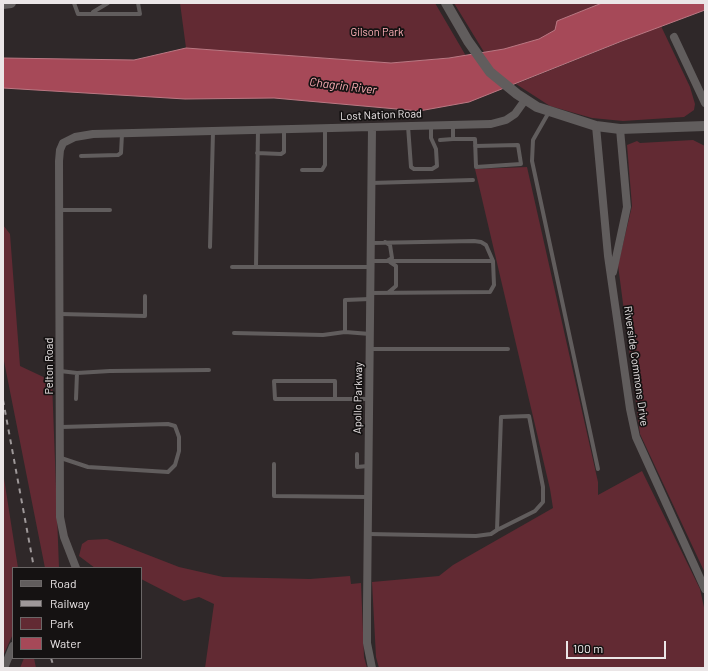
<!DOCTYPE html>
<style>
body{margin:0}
#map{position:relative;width:708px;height:671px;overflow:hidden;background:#2f2829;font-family:Barlow,sans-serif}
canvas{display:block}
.frame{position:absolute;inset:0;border:4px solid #ebe6e7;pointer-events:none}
.legend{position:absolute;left:12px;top:567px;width:130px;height:92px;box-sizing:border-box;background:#151212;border:1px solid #6b6767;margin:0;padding:5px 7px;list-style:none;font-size:12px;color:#ebe6e7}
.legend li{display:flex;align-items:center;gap:8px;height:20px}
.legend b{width:20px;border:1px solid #6b6767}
.scale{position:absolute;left:566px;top:641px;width:100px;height:18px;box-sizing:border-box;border:2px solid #ebe6e7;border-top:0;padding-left:5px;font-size:12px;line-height:14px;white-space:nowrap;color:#ebe6e7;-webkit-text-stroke:3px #151212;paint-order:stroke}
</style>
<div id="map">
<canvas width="708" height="671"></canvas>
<div class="frame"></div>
<ul class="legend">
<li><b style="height:5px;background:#615d5d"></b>Road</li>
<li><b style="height:5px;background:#9e9899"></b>Railway</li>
<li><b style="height:11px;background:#622a33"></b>Park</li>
<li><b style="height:11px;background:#a64958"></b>Water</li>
</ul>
<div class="scale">100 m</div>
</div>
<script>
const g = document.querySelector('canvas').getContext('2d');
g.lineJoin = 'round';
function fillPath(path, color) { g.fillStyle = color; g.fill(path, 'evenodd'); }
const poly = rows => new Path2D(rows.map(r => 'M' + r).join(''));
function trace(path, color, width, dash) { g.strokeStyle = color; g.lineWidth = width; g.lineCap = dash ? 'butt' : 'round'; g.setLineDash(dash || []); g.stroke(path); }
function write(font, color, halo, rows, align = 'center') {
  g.font = font + ' Barlow,sans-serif'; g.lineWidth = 3.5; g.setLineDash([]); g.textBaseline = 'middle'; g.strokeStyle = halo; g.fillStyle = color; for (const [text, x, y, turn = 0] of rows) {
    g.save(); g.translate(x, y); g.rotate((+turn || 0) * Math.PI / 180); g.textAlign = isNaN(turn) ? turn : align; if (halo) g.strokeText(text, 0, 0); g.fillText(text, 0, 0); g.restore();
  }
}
fillPath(poly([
 [180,3,435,3,466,56,391,63,186,48],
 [454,3,602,3,557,21,555,30,539,39,504,49,484,52],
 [661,26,690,87,695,104,694,110,684,117,623,121,592,118,550,106,516,84],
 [693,140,705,146,705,573,640,434,618,265,632,206,627,145,637,141,640,143],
 [527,167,598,482,598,495,642,471,700,589,705,612,705,668,379,668,376,657,372,582,439,576,453,565,553,508,550,489,475,169],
 [3,225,10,234,20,366,52,381,59,568,45,568,3,356],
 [3,472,18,568,13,568,13,634,3,656],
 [107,539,179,567,223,577,310,579,350,576,351,584,361,583,364,657,367,668,205,668,214,604,199,597,184,601,141,579,141,568,95,568,79,556,82,544,88,540],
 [24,658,34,658,36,668,20,668]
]), '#622a33');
const water = poly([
 [602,3,705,3,705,10,622,41,469,102,419,111,274,98,185,99,3,88,3,58,134,60,186,48,391,63,449,58,504,49,539,39,555,30,557,21,602,3]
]);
fillPath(water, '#a64958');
trace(water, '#bb7883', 1);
trace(poly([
 [74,3,78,14,140,14,138,3],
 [93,12,108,3],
 [549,112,533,140,532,161,598,469],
 [453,125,453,139,475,139,476,167,521,164,518,145,475,146],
 [408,126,411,167,414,169,432,169,437,166,436,149,431,138,431,126],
 [440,140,453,139],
 [257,153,281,154,284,152,284,130],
 [81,156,118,155,121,153,122,134],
 [302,170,322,170,325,165,325,129],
 [371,183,473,180],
 [59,210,110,210],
 [210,247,213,132],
 [371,261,387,261,392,258,390,245,385,242],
 [387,261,493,261],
 [232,267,371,267],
 [256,267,258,130],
 [389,292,396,286,396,266,390,262],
 [370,293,490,292,494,285,493,261,486,245,481,242,474,241,371,243],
 [60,314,145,316,145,296],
 [234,333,323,335,345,332],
 [370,334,345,332,345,300,370,299],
 [370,349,508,349],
 [60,371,77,373,76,399],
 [77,373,110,371,209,370],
 [335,399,335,381,274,381,275,399,369,399],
 [61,427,168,424,175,426,179,437,179,451,175,465,168,472,88,467,61,458],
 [357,454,357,467,368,466],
 [274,464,274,496,368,497],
 [368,534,476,536,491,534,497,530,501,417,529,416,543,487,543,502,535,511,497,530]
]), '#615d5d', 4);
trace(poly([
 [674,37,705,103],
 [596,126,608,256,630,409,636,437,705,589],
 [372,128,367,605,367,643,372,668],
 [613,272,627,207,620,129],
 [76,568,64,537,60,517,59,161,60,150,63,143,75,137,93,134,491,124,506,120,515,114,525,100],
 [4,668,13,646]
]), '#615d5d', 8);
trace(poly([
 [446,3,468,41,490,72,517,94,537,107,596,126,620,129,705,126],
 [3,4,11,3]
]), '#615d5d', 10);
trace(poly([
 [3,400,34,568],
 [51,658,54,668]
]), '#9e9899', 2, [5, 5]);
write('11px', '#fdafb7', '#151212', [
 ["Gilson Park",377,32]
]);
write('11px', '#ebe6e7', '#151212', [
 ["Lost Nation Road",381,115,-2],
 ["Pelton Road",49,366,-90],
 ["Riverside Commons Drive",636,366,82],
 ["Apollo Parkway",358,398,-89]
]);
write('italic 12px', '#fbadb5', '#151212', [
 ["Chagrin River",343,86,7]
]);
</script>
